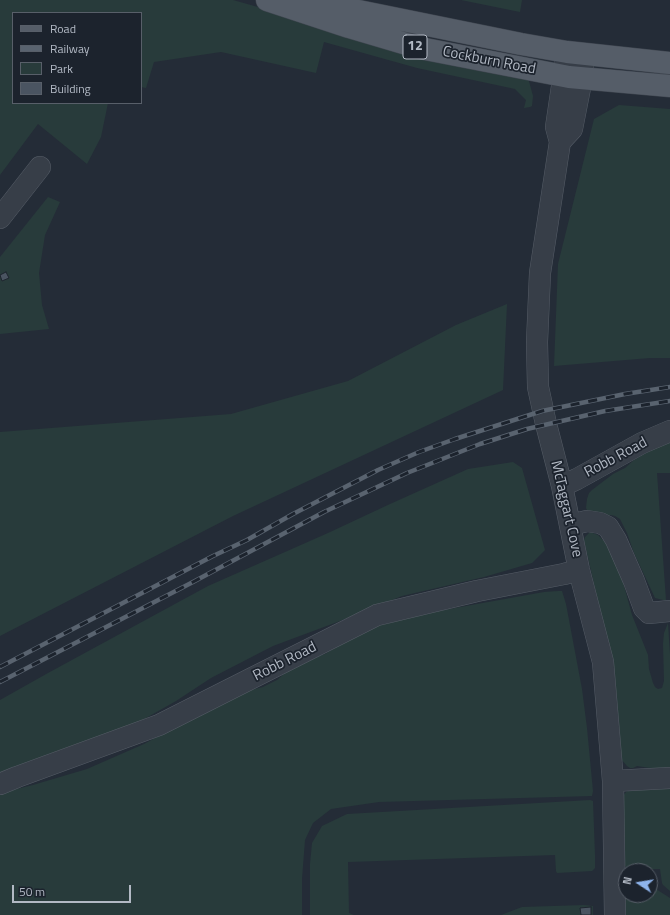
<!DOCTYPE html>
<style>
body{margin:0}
#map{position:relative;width:670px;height:915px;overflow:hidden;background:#242c37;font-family:"Titillium Web",sans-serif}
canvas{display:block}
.legend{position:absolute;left:12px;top:12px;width:130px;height:92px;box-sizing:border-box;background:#1c232d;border:1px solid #585f69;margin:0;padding:5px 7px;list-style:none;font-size:12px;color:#b2b9c4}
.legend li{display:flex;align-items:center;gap:8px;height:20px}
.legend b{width:20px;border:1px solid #585f69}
.north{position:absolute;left:618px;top:863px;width:40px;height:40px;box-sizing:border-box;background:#1c232d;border:1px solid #585f69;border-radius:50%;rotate:282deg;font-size:11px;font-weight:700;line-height:16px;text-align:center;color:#b2b9c4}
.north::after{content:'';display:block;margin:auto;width:14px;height:18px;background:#8eb4ed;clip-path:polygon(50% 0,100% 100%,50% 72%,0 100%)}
.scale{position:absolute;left:12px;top:885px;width:119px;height:18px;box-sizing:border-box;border:2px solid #b2b9c4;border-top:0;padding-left:5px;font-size:12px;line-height:14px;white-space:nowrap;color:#b2b9c4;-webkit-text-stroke:3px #1c232d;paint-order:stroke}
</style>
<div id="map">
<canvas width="670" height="915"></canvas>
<ul class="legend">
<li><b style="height:5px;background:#555d68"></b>Road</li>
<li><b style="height:5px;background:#59636f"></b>Railway</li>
<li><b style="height:11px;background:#283b3b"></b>Park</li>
<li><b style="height:11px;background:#4a5461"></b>Building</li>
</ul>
<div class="north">N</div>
<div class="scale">50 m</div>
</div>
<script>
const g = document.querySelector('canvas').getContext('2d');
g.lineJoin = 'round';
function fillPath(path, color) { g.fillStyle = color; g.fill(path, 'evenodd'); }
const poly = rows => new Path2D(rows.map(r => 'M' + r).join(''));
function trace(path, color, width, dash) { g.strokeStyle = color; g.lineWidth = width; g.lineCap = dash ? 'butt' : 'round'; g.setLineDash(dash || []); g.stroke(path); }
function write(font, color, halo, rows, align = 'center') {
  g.font = font + ' "Titillium Web",sans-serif'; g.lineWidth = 3.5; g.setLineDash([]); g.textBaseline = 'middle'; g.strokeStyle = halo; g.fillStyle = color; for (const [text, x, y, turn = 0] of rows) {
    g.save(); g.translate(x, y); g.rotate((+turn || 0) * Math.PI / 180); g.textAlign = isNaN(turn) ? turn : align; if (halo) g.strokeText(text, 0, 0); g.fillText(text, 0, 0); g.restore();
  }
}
fillPath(poly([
 [0,0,233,0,265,9,527,74,533,96,532,106,530,107,524,108,526,100,515,89,417,68,324,42,316,73,221,52,154,62,146,88,141,87,141,13,13,13,13,103,108,103,101,137,87,164,38,124,0,175],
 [461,0,522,0,520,12],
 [619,105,670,109,670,358,650,358,554,366,558,264,594,119],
 [48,197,60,202,45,235,39,273,42,305,49,329,0,334,0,257],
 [507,304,503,390,233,516,0,636,0,432,231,414,348,381,456,325],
 [670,442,670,473,657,473,666,600,663,600,655,598,634,553,627,533,620,519,615,516,611,515,608,516,588,512,586,508,587,499,589,493,592,490,613,474,625,468,634,460,656,447],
 [513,462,522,468,545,550,532,563,484,577,402,596,340,621,273,646,211,678,176,701,139,722,30,761,0,773,0,700,48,673,208,586,328,533,390,504,468,469],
 [590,532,598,535,604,541,609,548,620,571,632,615,648,655,649,669,653,683,655,687,658,689,662,688,664,681,663,644,664,633,668,623,670,654,670,771,637,766,633,768,630,768,627,766,621,759,617,699,612,663,584,540,585,537],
 [558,591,562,591,566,604,582,689,587,728,593,791,592,796,379,802,331,809,313,823,305,840,302,879,302,915,0,915,0,793,33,785,87,769,144,744,235,694,263,687,277,680,295,664,325,654,365,629,427,613,544,592],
 [670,786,670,891,663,885,662,883,660,869,631,869,626,867,623,862,622,797,626,792,630,790],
 [590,800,593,801,595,855,595,868,592,871,557,873,556,871,555,855,348,862,349,913,354,915,310,915,310,864,312,843,322,826,347,814],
 [650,889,656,889,670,898,670,915,624,915,626,892,626,895,650,895],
 [584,905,593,906,593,915,501,915,522,907]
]), '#283b3b');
const building = poly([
 [6,272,9,278,2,281,0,275,6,272],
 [591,907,591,915,581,915,580,908,591,907]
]);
fillPath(building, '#4a5461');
trace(building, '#1e252f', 1);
const minor = poly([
 [567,52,556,127,560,142,540,273,537,342,538,387,546,424,562,486,579,570,603,662,613,781,615,915],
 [560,142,572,129,582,78,584,54],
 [0,218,40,167],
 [562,486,577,479,642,443,670,431],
 [570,525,587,521,600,523,608,527,616,540,634,581,644,608,649,613,670,611],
 [613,781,670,778],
 [0,784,17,777,159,725,377,615,477,591,564,574,579,570]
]);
const major = poly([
 [267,0,349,27,420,48,569,77,670,86],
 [309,1,521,44,567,52,670,63]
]);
trace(minor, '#555c66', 22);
trace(major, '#404751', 23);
trace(minor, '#373e48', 21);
trace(major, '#555d68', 22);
const rail = poly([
 [0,667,213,556,247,540,293,514,378,470,419,452,455,439,542,411,625,394,670,387],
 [0,682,193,582,324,512,407,473,480,444,527,429,605,411,670,401]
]);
trace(rail, '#59636f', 4.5);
trace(rail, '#1c232d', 3, [9]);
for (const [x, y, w] of [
 [415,47,24]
]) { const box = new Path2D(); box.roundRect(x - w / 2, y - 12, w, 24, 3); g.fillStyle = '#1c232d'; g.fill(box); trace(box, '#b2b9c4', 1); }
write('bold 14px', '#b2b9c4', null, [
 ["12",415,47]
]);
write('15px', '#b2b9c4', '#1c232d', [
 ["Cockburn Road",489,61,11],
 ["Robb Road",616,458,-28],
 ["McTaggart Cove",566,509,77],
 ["Robb Road",285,662,-27]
]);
</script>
